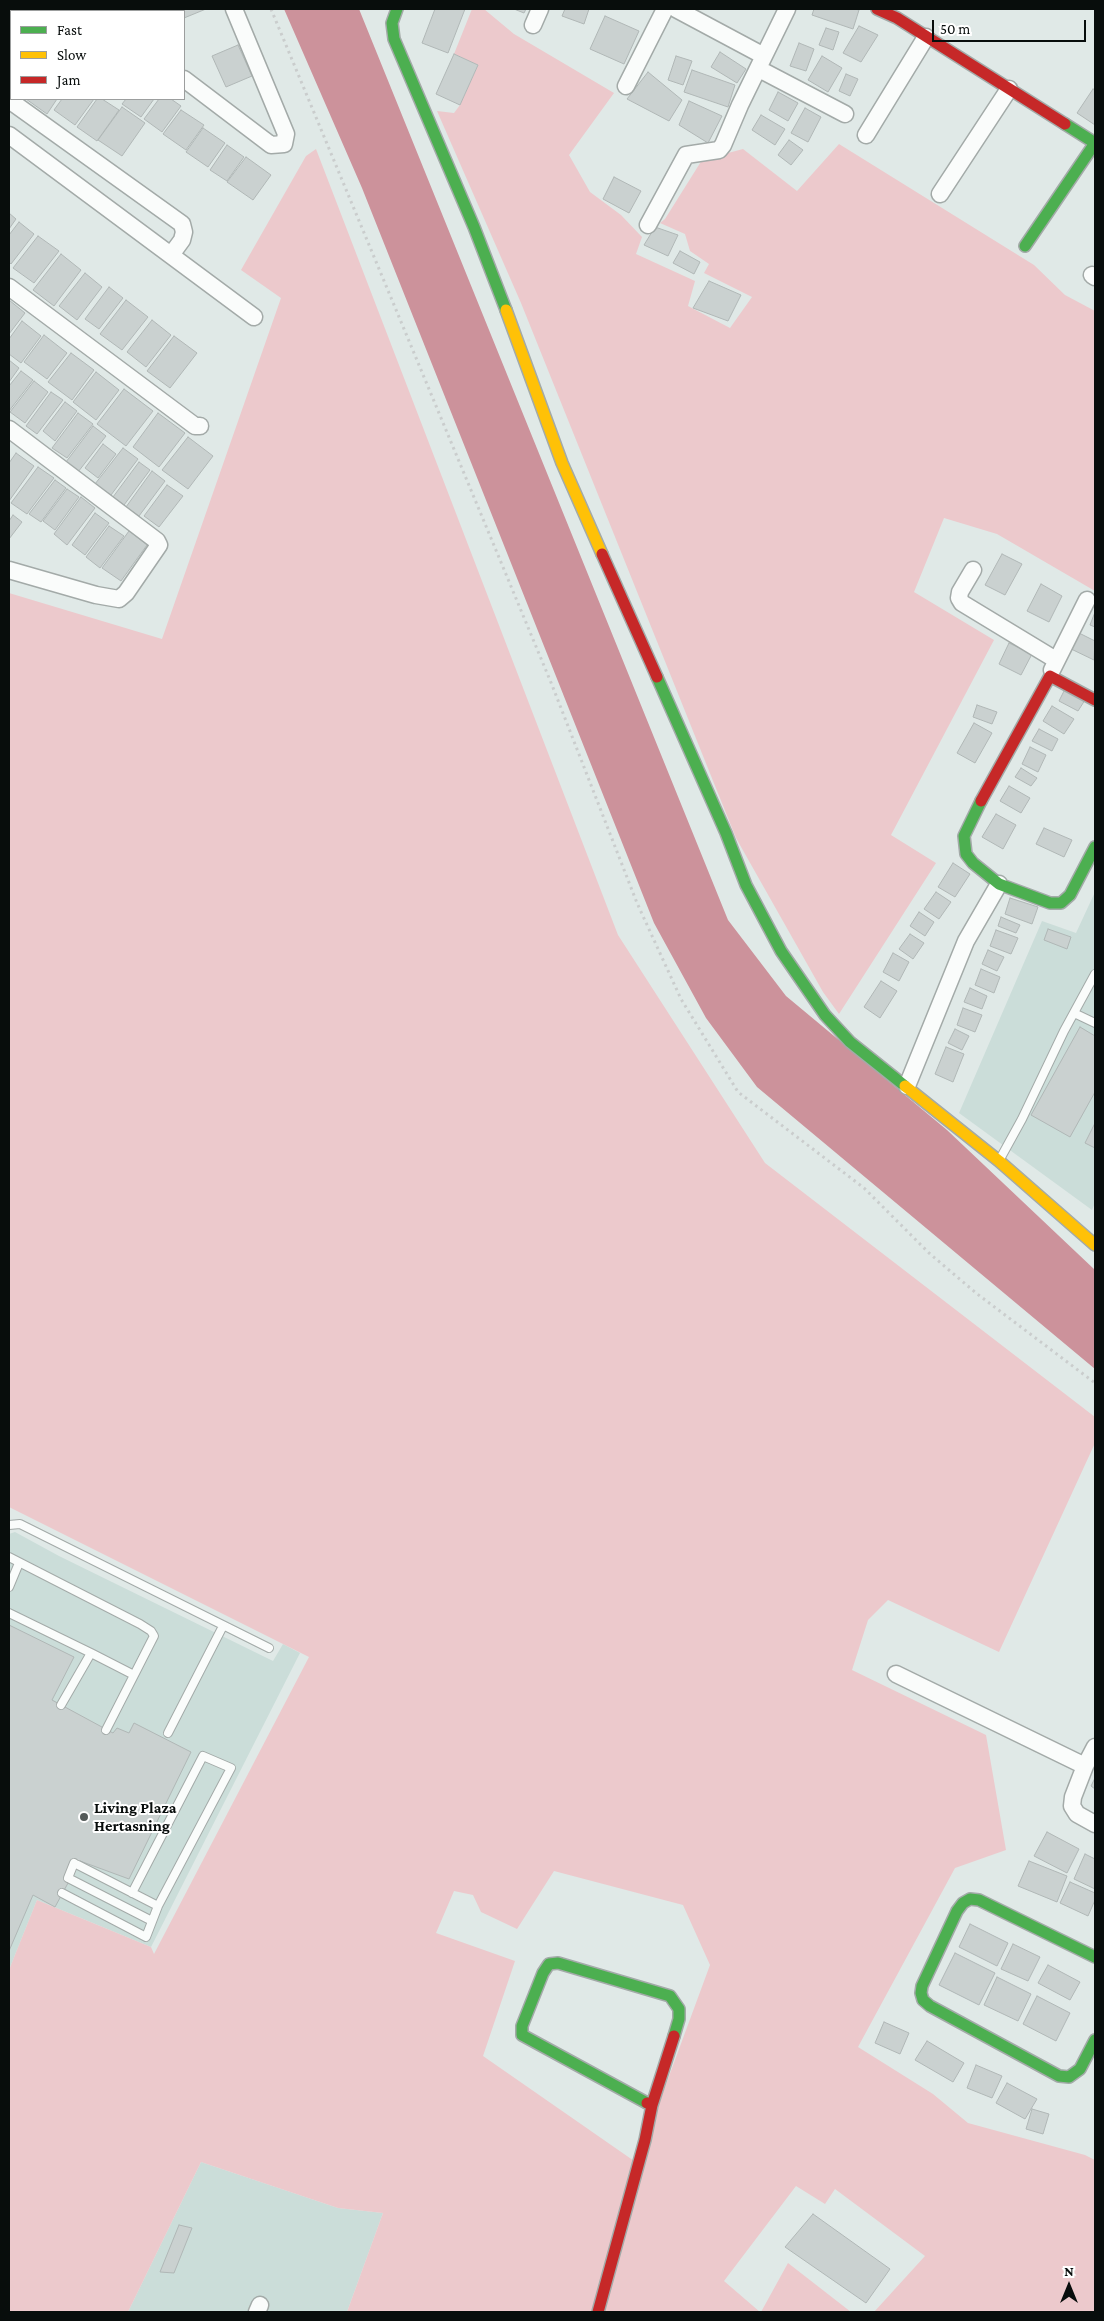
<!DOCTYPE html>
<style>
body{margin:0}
#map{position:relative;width:1104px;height:2321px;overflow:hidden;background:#e0e9e7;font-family:"Crimson Pro",serif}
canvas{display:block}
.frame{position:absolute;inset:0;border:10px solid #080d0c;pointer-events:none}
.legend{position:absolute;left:10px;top:10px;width:175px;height:90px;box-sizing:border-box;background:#fff;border:1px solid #9c9e9e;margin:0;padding:6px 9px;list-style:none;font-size:15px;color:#080d0c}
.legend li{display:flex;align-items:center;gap:10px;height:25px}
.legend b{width:25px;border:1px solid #9c9e9e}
.north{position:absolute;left:1044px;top:2261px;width:50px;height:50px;-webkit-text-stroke:4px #fff;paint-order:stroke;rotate:0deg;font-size:14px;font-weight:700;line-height:20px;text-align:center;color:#080d0c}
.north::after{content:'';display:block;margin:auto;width:18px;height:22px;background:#080d0c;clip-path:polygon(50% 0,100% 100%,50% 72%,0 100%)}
.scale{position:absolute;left:932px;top:20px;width:154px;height:22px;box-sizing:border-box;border:2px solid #080d0c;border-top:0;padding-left:6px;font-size:15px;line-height:18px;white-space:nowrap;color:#080d0c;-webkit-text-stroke:4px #fff;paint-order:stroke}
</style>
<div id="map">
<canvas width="1104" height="2321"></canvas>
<div class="frame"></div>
<ul class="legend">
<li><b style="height:6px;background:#4caf50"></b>Fast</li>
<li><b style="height:6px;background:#ffc107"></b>Slow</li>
<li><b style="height:6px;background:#c62828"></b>Jam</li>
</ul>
<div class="north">N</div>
<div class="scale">50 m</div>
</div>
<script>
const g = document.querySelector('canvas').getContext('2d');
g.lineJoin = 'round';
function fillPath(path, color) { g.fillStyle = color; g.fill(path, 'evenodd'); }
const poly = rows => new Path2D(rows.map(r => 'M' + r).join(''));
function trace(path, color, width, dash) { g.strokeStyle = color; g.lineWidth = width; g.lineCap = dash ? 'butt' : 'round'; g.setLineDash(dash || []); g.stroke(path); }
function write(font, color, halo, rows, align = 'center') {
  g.font = font + ' "Crimson Pro",serif'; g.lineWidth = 4; g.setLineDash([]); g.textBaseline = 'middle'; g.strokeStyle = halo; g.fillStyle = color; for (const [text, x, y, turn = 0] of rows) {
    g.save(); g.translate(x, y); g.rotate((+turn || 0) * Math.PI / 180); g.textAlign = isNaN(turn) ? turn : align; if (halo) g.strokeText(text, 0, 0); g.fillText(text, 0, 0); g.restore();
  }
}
fillPath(poly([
 [1095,892,1095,1203,1092,1210,959,1113,1042,921,1076,933],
 [15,1532,59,1556,273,1661,283,1644,300,1653,151,1947,37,1900,9,1970,9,1534],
 [201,2162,338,2208,383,2213,347,2312,128,2312]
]), '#cbddd9');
fillPath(poly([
 [472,9,484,9,514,34,614,93,569,155,590,192,621,215,642,237,636,254,695,281,688,306,730,328,752,297,704,273,709,264,690,251,685,234,660,223,665,219,702,160,743,149,797,191,839,144,1034,265,1065,295,1095,311,1095,591,997,534,944,518,914,592,994,640,891,835,936,863,839,1014,823,992,736,838,521,303,437,111,454,113,460,105,478,65,454,54],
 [316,149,618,935,765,1163,1095,1417,1095,1443,999,1652,888,1600,868,1620,852,1670,986,1735,1006,1850,955,1868,858,2047,933,2094,968,2123,1085,2155,1095,2160,1095,2312,874,2312,925,2256,835,2189,825,2204,796,2186,724,2281,760,2312,347,2312,383,2213,338,2208,201,2162,128,2312,9,2312,9,1970,37,1900,151,1947,154,1954,309,1657,9,1507,9,593,162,639,281,298,241,270,306,156],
 [554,1871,683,1905,710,1965,637,2163,483,2056,515,1961,436,1933,454,1891,473,1895,481,1912,517,1929],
 [788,2263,851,2312,761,2312]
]), '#ecc9cc');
fillPath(poly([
 [284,9,359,9,728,920,786,996,947,1130,1095,1270,1095,1369,757,1087,706,1018,654,923,362,188]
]), '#cc929b');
const building = poly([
 [52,9,61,9,65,11,50,11,52,9],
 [148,9,167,9,168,11,149,11,148,9],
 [178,9,206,9,184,18,184,11,179,11,178,9],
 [435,9,465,9,448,53,422,43,435,9],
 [514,9,526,9,524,13,514,9],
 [565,9,589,9,584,24,562,16,565,9],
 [814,9,855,9,859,10,853,29,812,15,814,9],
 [605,16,639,31,624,64,590,49,605,16],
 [859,26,878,35,861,62,843,53,859,26],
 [826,28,839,32,833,50,819,45,826,28],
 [799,43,814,49,806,71,790,66,799,43],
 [238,45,252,76,226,87,212,56,238,45],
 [720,52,746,69,737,83,711,67,720,52],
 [454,54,478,65,460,105,436,94,454,54],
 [676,56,692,61,683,85,668,80,676,56],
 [822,56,842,68,828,92,808,80,822,56],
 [11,66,11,90,9,88,9,69,11,66],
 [692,70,735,85,728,107,684,92,692,70],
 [648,72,682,100,669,121,627,99,648,72],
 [846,74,858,79,850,96,839,91,846,74],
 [1093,89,1095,90,1095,125,1077,113,1093,89],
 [778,92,798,103,788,121,769,110,778,92],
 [26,99,57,99,47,114,26,99],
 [62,99,94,99,75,125,54,110,62,99],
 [97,99,102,99,119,110,97,141,77,127,97,99],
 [126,99,154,99,141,117,122,104,126,99],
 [159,99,171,99,181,106,162,132,144,119,159,99],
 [689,101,722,116,708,143,679,125,689,101],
 [122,107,145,123,122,156,98,140,122,107],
 [805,108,821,117,808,142,791,133,805,108],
 [181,110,204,125,186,150,163,134,181,110],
 [761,115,785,129,775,145,752,130,761,115],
 [203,128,225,143,208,167,186,152,203,128],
 [789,140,803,150,791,165,778,155,789,140],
 [227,145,244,157,227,181,210,170,227,145],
 [246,157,271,175,253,200,227,182,246,157],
 [614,177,641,191,629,213,603,199,614,177],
 [9,213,16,219,9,229,9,213],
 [19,222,34,234,11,264,9,262,9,235,19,222],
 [655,227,678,235,668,256,644,245,655,227],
 [38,236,59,251,34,283,13,268,38,236],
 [680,251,700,262,694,274,673,263,680,251],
 [61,254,81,270,54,306,33,290,61,254],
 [85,273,102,287,77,320,59,306,85,273],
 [709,281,741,295,728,321,693,308,709,281],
 [109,287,123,298,99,329,85,319,109,287],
 [9,300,25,313,9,334,9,300],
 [126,300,148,317,122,350,100,334,126,300],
 [152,320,171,335,146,367,127,352,152,320],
 [22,321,41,336,21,363,9,354,9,339,22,321],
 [44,335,67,353,47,379,24,362,44,335],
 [174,336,197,353,170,388,147,371,174,336],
 [71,353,94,370,72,400,48,382,71,353],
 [9,360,19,368,9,382,9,360],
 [21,371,33,380,9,411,9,386,21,371],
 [96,372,119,390,96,420,73,402,96,372],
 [34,381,48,392,25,423,10,412,34,381],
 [124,389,153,411,126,446,97,424,124,389],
 [51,392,63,400,37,434,26,426,51,392],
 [65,402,77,411,55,441,43,431,65,402],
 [78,413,93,424,67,458,52,448,78,413],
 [158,413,185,433,159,467,133,447,158,413],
 [93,426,106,436,78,472,66,462,93,426],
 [188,437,213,456,188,489,162,470,188,437],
 [103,444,116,454,98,478,85,468,103,444],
 [123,448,138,459,111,495,95,484,123,448],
 [16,453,34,466,9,501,9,463,16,453],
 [139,462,150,470,124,505,113,497,139,462],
 [38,467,54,478,27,514,11,503,38,467],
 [152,471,165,481,139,516,126,507,152,471],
 [55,480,66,488,41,522,29,514,55,480],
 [167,485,183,496,159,527,144,516,167,485],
 [67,489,79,497,55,530,43,521,67,489],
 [81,497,95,508,67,545,54,534,81,497],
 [95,513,109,523,85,555,72,545,95,513],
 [13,515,22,522,9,539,9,521,13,515],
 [109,526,124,536,100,568,86,557,109,526],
 [129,531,147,545,121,581,102,568,129,531],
 [1002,554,1022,564,1005,595,985,585,1002,554],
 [1041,584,1062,596,1049,622,1027,611,1041,584],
 [1095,612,1095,627,1090,625,1095,612],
 [1077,632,1095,641,1094,660,1069,648,1077,632],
 [1009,643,1032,654,1021,675,999,664,1009,643],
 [1065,689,1085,700,1078,711,1059,701,1065,689],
 [977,705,997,712,992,724,973,717,977,705],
 [1052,706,1074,719,1064,734,1043,721,1052,706],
 [974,723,992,733,975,763,957,753,974,723],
 [1039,729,1058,739,1052,751,1032,741,1039,729],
 [1030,747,1046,755,1038,772,1022,764,1030,747],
 [1021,768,1037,778,1031,786,1015,777,1021,768],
 [1009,786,1030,798,1021,813,1000,801,1009,786],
 [996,814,1016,825,1003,849,982,837,996,814],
 [1044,828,1072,840,1064,857,1036,844,1044,828],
 [953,863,970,874,955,897,938,887,953,863],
 [936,892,951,902,939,919,924,909,936,892],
 [1010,898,1038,907,1032,924,1005,914,1010,898],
 [919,912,934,922,925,936,910,926,919,912],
 [1001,917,1020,925,1016,933,998,926,1001,917],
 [1048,929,1071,937,1067,949,1044,940,1048,929],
 [996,930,1018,938,1011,954,990,946,996,930],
 [910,934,924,943,913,959,899,949,910,934],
 [988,950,1004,957,997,971,982,964,988,950],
 [893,953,909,962,899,981,883,972,893,953],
 [981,969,1000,977,994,993,975,985,981,969],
 [881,981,897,991,880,1018,864,1007,881,981],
 [970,988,987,996,982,1009,964,1002,970,988],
 [963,1008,982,1015,975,1032,957,1025,963,1008],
 [1080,1027,1095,1036,1095,1092,1070,1137,1031,1115,1080,1027],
 [955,1029,969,1036,962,1050,948,1043,955,1029],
 [946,1047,964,1054,953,1082,935,1074,946,1047],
 [1095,1123,1095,1148,1085,1143,1095,1123],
 [9,1625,74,1657,52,1700,113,1733,117,1728,129,1733,134,1723,191,1752,129,1879,80,1861,55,1907,33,1895,9,1951,9,1625],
 [1095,1778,1095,1789,1091,1786,1095,1778],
 [1047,1832,1079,1849,1067,1873,1034,1856,1047,1832],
 [1085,1854,1095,1859,1095,1889,1074,1879,1085,1854],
 [1029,1861,1067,1876,1057,1902,1018,1886,1029,1861],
 [1070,1882,1095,1893,1095,1900,1088,1916,1060,1903,1070,1882],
 [970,1924,1008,1943,997,1966,959,1947,970,1924],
 [1013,1944,1040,1957,1028,1981,1001,1969,1013,1944],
 [955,1953,995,1973,979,2005,939,1985,955,1953],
 [1048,1965,1080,1982,1070,2000,1038,1983,1048,1965],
 [997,1977,1031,1994,1018,2021,984,2005,997,1977],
 [1037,1996,1070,2013,1056,2041,1023,2024,1037,1996],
 [884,2022,909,2033,900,2054,875,2043,884,2022],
 [927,2041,964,2063,953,2082,915,2060,927,2041],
 [976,2065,1002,2076,992,2098,967,2088,976,2065],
 [1007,2083,1037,2099,1025,2119,996,2103,1007,2083],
 [1032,2109,1049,2114,1043,2134,1026,2129,1032,2109],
 [813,2214,890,2269,866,2303,785,2247,813,2214],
 [179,2225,192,2228,174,2273,160,2272,179,2225]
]);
fillPath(building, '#cad1d0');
trace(building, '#b0b7b6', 1);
const lane = poly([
 [1074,1013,1095,1023],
 [1000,1159,1022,1119,1064,1031,1095,974],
 [9,1525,20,1524,269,1648],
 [9,1557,140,1624,151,1631,154,1636,106,1730],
 [9,1587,19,1563],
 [9,1613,91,1653,61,1705],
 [91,1653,134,1675],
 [168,1733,223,1626],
 [68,1878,74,1863],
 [70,1879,152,1921],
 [62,1893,146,1937,158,1906,78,1865],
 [132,1893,203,1756,231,1768,158,1906]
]);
const street = poly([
 [90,9,93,11],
 [676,9,764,56],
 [33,11,35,9],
 [533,25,540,9],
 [9,45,11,42],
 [759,69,845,114],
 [184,79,271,145,284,144,286,134,234,9],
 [626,86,665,9],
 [9,100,182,224,184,232,182,240,171,255],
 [9,135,254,317],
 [866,135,926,37],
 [940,194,1009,89],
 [648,225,686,155,719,150,723,145,740,105,787,9],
 [1092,275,1095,277],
 [9,287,195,426,200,426],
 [9,429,157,541,159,545,126,593,119,599,96,595,9,570],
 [973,570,960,592,959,598,962,603,1056,660],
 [1052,670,1087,600],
 [907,1086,966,941,999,884],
 [896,1674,1085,1766],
 [1095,1747,1085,1766,1073,1797,1072,1806,1077,1814,1095,1824],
 [257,2312,260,2305]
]);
const fast = poly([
 [397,9,392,23,394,39,474,227,506,310],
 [1025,246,1095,143,1065,124],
 [657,677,726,833,746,885,781,951,825,1015,850,1042,905,1086],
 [981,801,964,836,966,854,973,863,999,884,1050,903,1061,903,1070,895,1095,847],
 [1095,1957,979,1900,970,1899,963,1903,957,1911,922,1986,921,1993,923,2000,930,2006,1059,2076,1069,2077,1080,2069,1095,2040],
 [647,2103,522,2035,522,2026,543,1973,549,1964,558,1963,670,1996,679,2009,679,2019,674,2036]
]);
const slow = poly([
 [506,310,562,463,602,554],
 [905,1086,999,1161,1095,1245]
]);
const jam = poly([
 [877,9,897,18,1065,124],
 [602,554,657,677],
 [981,801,1050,676,1095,700],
 [652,2105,674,2036],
 [598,2312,645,2140,652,2105,647,2103]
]);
trace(lane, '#a3aaa8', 10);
trace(street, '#a3aaa8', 19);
trace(fast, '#a3aaa8', 14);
trace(slow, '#a3aaa8', 14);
trace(jam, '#a3aaa8', 14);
trace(poly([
 [271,9,552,685,637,903,681,999,738,1092,864,1188,929,1253,976,1293,1095,1383]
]), '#cacdcd', 3, [2.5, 4]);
trace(lane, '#fafcfb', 8);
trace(street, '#fafcfb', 16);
trace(fast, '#4caf50', 11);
trace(slow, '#ffc107', 11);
trace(jam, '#c62828', 11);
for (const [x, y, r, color] of [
 [84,1817,5,"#545a59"]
]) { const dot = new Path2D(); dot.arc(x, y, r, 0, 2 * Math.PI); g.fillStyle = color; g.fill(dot); trace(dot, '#fff', 2); }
write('bold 16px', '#080d0c', '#fff', [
 ["Living Plaza",94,1808],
 ["Hertasning",94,1826]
], 'left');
</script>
